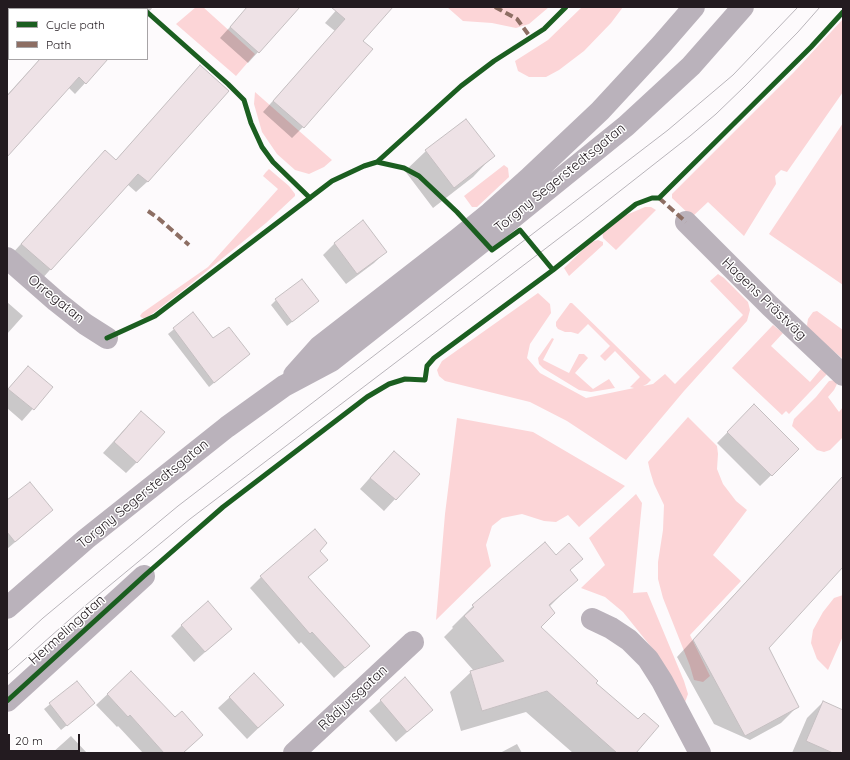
<!DOCTYPE html>
<meta charset="utf-8">
<style>
body{margin:0}
#map{position:relative;width:850px;height:760px;overflow:hidden;background:#fdfafc;font-family:Quicksand,sans-serif}
canvas{display:block}
.frame{position:absolute;inset:0;border:8px solid #231b20;pointer-events:none}
.legend{position:absolute;left:8px;top:8px;width:140px;height:52px;box-sizing:border-box;background:#fff;border:1px solid #a7a4a6;margin:0;padding:5px 7px;list-style:none;font-size:12px;color:#231b20}
.legend li{display:flex;align-items:center;gap:8px;height:20px}
.legend b{width:20px;border:1px solid #a7a4a6}
.scale{position:absolute;left:8px;top:734px;width:72px;height:18px;box-sizing:border-box;border:2px solid #231b20;border-top:0;padding-left:5px;font-size:12px;line-height:14px;white-space:nowrap;color:#231b20;-webkit-text-stroke:3px #fff;paint-order:stroke}
</style>
<div id="map">
<canvas width="850" height="760"></canvas>
<div class="frame"></div>
<ul class="legend">
<li><b style="height:5px;background:#1b5e20"></b>Cycle path</li>
<li><b style="height:5px;background:#8d6e63"></b>Path</li>
</ul>
<div class="scale">20 m</div>
</div>
<script>
const g = document.querySelector('canvas').getContext('2d');
g.lineJoin = 'round';
function fillPath(path, color) { g.fillStyle = color; g.fill(path, 'evenodd'); }
const poly = rows => new Path2D(rows.map(r => 'M' + r).join(''));
function trace(path, color, width, dash) { g.strokeStyle = color; g.lineWidth = width; g.lineCap = dash ? 'butt' : 'round'; g.setLineDash(dash || []); g.stroke(path); }
function write(font, color, halo, rows, align = 'center') {
  g.font = font + ' Quicksand,sans-serif'; g.lineWidth = 3; g.setLineDash([]); g.textBaseline = 'middle'; g.strokeStyle = halo; g.fillStyle = color; for (const [text, x, y, turn = 0] of rows) {
    g.save(); g.translate(x, y); g.rotate((+turn || 0) * Math.PI / 180); g.textAlign = isNaN(turn) ? turn : align; if (halo) g.strokeText(text, 0, 0); g.fillText(text, 0, 0); g.restore();
  }
}
fillPath(poly([
 [7,7,25,7,23,9,9,9,9,47,7,49],
 [196,7,203,7,255,54,236,76,176,24],
 [447,7,549,7,529,24,516,28,492,23,463,21],
 [582,7,623,7,611,23,584,51,559,70,546,77,529,77,518,71,515,61,548,40],
 [843,19,843,92,787,172,781,170,775,176,776,184,744,236,708,202,692,217,672,198,672,194,794,72],
 [255,92,332,160,324,167,309,174,295,170,277,154,262,132,254,104],
 [843,123,843,285,769,234],
 [504,165,508,168,509,177,477,207,472,207,464,196],
 [269,169,289,186,295,194,295,196,266,223,187,287,156,311,146,318,142,318,140,316,142,313,208,267,278,189,263,176,266,172],
 [645,207,651,207,656,210,616,250,603,238,602,231,617,219],
 [598,240,603,242,603,245,569,276,564,268,591,242],
 [718,274,724,278,748,302,750,310,747,321,684,391,626,460,567,421,530,402,445,381,439,376,437,370,442,361,538,293,550,304,551,313,530,344,527,358,540,373,586,398,634,388,630,387,640,377,615,351,605,361,600,356,610,346,588,324,578,334,571,332,565,332,558,329,556,326,556,322,570,303,572,303,651,380,647,384,643,386,653,384,665,374,675,384,743,315,710,281],
 [817,311,843,330,843,359,808,330,807,325,808,319,813,312],
 [773,325,783,333,771,346,810,382,821,369,827,374,789,414,786,411,782,415,732,368],
 [552,338,554,339,543,360,569,373,579,354,584,354,588,358,575,373,593,389,609,379,615,388,591,392,579,390,543,368,539,364,538,358],
 [835,380,837,384,834,390,828,397,839,412,843,407,843,437,830,450,824,452,817,450,792,426,794,419,816,397,829,381],
 [688,417,717,446,718,454,717,469,723,484,736,501,747,510,713,555,741,581,690,635,710,676,703,682,694,680,690,666,663,598,658,579,658,562,663,530,664,505,654,484,650,471,648,462],
 [457,418,533,432,625,486,579,527,568,515,556,522,544,521,522,514,502,518,492,526,486,545,491,566,436,620,445,514],
 [636,494,642,503,633,593,647,592,684,681,688,694,684,705,656,653,623,612,605,597,581,588,605,565,589,538],
 [843,595,843,636,828,670,817,659,811,643,813,630,823,612,834,598]
]), '#fcd5d7');
fillPath(poly([
 [99,7,153,7,147,14,147,9,97,9],
 [248,7,299,7,248,63,220,38],
 [339,7,392,7,361,41,303,127,292,138,263,112,335,31,325,23],
 [40,59,107,59,75,94,68,87,7,156,7,95],
 [190,77,228,91,147,182,136,192,127,184,40,281,11,255,94,163,115,161],
 [426,151,493,156,473,177,433,208,405,171],
 [363,222,385,252,374,263,346,284,323,255,334,244],
 [276,300,318,301,287,326,271,305],
 [7,302,23,316,7,334],
 [193,314,213,340,249,354,209,387,168,334],
 [28,367,52,387,22,421,7,408,7,390],
 [754,405,798,449,760,486,717,443],
 [130,423,137,462,126,473,103,453],
 [383,463,418,474,384,511,360,489],
 [843,476,843,566,768,648,797,707,781,723,750,740,714,724,677,657],
 [7,502,52,510,41,520,7,549],
 [544,543,556,556,582,559,569,571,577,579,549,607,540,627,595,683,638,720,635,753,573,753,526,712,461,731,450,692,471,672,474,671,444,637,453,628,452,627,473,606],
 [318,551,326,560,307,578,369,646,334,678,301,642,299,644,250,588,261,577],
 [182,625,231,629,194,662,171,636],
 [131,672,175,719,202,735,183,753,143,753,118,726,117,727,96,705],
 [254,675,271,716,247,739,218,708],
 [405,679,432,710,396,742,369,711],
 [77,683,88,708,61,730,44,709],
 [823,702,843,711,843,753,792,753,807,718],
 [71,736,87,753,52,753],
 [517,744,522,753,500,753]
]), '#0003');
const building = poly([
 [247,7,300,7,259,53,230,27,247,7],
 [331,7,393,7,363,41,373,49,304,128,273,101,345,19,331,7],
 [40,59,108,59,86,84,79,77,7,157,7,96,40,59],
 [200,65,229,91,148,182,138,174,51,270,21,244,105,150,116,160,200,65],
 [466,119,495,156,454,188,425,150,466,119],
 [363,220,387,252,357,274,334,243,363,220],
 [302,279,319,301,292,322,275,299,302,279],
 [193,312,213,338,229,327,250,354,214,383,173,328,193,312],
 [28,366,53,387,34,410,8,389,28,366],
 [754,404,799,449,772,476,727,432,754,404],
 [141,411,165,432,137,463,114,442,141,411],
 [394,451,420,474,396,500,370,478,394,451],
 [843,476,843,567,769,648,799,707,745,736,693,640,843,476],
 [30,482,53,510,15,542,7,532,7,500,30,482],
 [315,529,327,543,320,551,328,560,308,577,370,646,345,668,312,632,310,634,260,576,315,529],
 [545,542,556,555,569,543,583,559,570,570,578,580,549,605,555,613,541,627,598,681,596,683,638,719,644,713,659,726,636,753,617,753,547,691,482,711,470,671,504,661,464,616,474,607,472,605,545,542],
 [208,601,232,629,205,652,181,625,208,601],
 [131,671,175,717,182,711,203,735,183,753,164,753,130,715,128,717,107,694,131,671],
 [254,673,284,705,258,728,229,697,254,673],
 [405,677,433,710,407,732,380,700,405,677],
 [77,681,95,703,67,726,49,703,77,681],
 [823,701,843,710,843,753,833,753,806,741,823,701]
]);
fillPath(building, '#eee2e6');
trace(building, '#c5bfc1', 1);
trace(poly([
 [686,222,770,306,843,375],
 [7,258,56,301,85,324,107,338],
 [592,619,611,628,629,640,648,659,662,681,700,753],
 [7,701,144,576],
 [294,753,413,642]
]), '#bab2bb', 22);
trace(poly([
 [294,375,319,347,458,239,490,213,528,179,600,111,661,45,694,7],
 [7,608,86,539,227,427,284,386,331,361,501,227,626,126,691,66,743,7]
]), '#bab2bb', 22);
trace(poly([
 [7,651,43,618,178,506,668,130,733,75,798,7],
 [7,675,86,605,190,519,583,220,690,136,716,114,745,86,798,32,820,7]
]), '#b8b4ba', 1);
trace(poly([
 [495,7,517,19,531,38],
 [659,198,686,222],
 [148,211,158,218,189,245]
]), '#8d6e63', 4, [8, 4]);
trace(poly([
 [147,12,228,84,244,100,251,123,262,147,273,162,310,198],
 [377,162,461,86,494,61,544,29,566,7],
 [107,338,155,316,332,181,364,166,377,162,404,168,419,176,457,212,492,250,520,230,553,270],
 [7,701,144,576,223,507,367,397,389,384,405,379,425,380,427,366,434,358,553,270,636,204,652,198,659,198,811,47,843,12]
]), '#1b5e20', 5);
write('14px', '#231b20', '#fff', [
 ["Torgny Segerstedtsgatan",560,178,-39],
 ["Orregatan",56,299,39],
 ["Hagens Prästväg",764,299,44],
 ["Torgny Segerstedtsgatan",143,494,-39],
 ["Hermelingatan",67,630,-42],
 ["Rådjursgatan",353,698,-43]
]);
</script>
